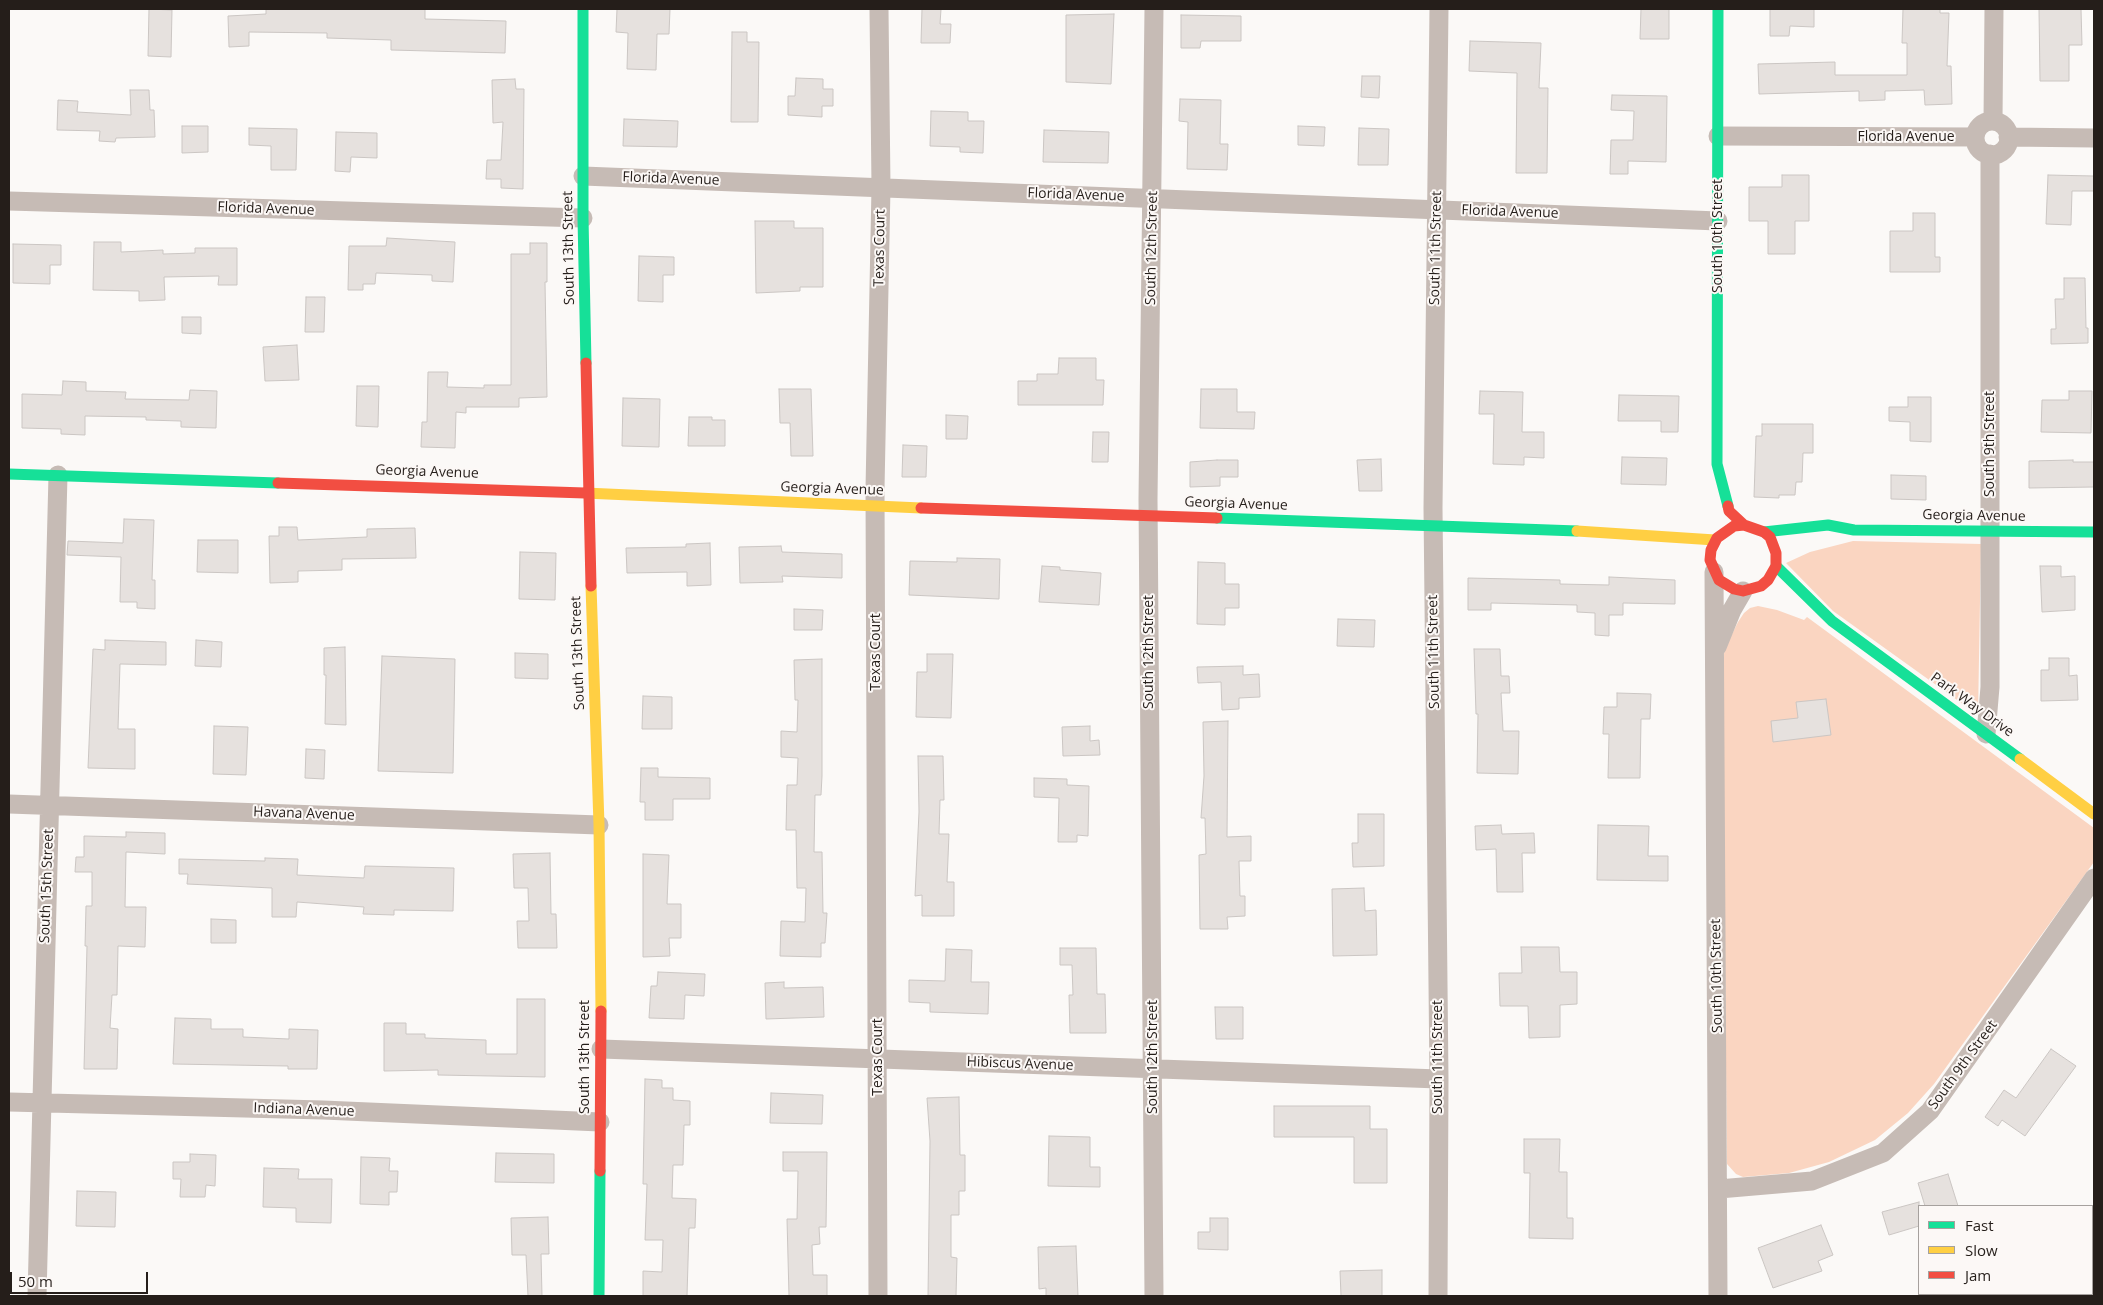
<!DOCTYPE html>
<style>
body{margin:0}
#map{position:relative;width:2103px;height:1305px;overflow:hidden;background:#fbf9f7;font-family:"Open Sans",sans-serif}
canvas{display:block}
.frame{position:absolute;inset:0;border:10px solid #251e1a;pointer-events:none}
.legend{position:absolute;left:1918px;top:1205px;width:175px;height:90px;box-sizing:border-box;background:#fcf8f6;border:1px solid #a6a19e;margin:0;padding:6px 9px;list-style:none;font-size:15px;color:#251e1a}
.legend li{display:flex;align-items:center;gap:10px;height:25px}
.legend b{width:25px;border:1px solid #a6a19e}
.scale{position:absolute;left:10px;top:1272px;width:138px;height:22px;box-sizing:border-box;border:2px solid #251e1a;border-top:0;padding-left:6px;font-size:15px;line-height:18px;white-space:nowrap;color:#251e1a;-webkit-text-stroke:4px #fcf8f6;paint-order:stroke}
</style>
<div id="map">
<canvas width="2103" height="1305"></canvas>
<div class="frame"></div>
<ul class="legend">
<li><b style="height:6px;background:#16e098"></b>Fast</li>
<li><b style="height:6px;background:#ffcf43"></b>Slow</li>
<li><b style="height:6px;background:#f24e42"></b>Jam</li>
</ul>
<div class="scale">50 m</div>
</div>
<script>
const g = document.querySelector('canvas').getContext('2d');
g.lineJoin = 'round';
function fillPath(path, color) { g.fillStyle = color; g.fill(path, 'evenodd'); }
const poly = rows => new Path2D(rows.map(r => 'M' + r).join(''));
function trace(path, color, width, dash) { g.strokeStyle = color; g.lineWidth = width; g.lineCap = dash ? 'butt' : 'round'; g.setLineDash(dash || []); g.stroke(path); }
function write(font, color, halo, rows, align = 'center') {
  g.font = font + ' "Open Sans",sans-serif'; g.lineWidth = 4; g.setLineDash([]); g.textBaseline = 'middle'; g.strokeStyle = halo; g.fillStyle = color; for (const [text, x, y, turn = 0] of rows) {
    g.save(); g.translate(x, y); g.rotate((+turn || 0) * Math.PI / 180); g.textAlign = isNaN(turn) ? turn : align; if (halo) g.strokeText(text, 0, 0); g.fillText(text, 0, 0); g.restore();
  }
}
fillPath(poly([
 [1853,541,1981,544,1978,715,1833,611,1786,563,1810,552],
 [1758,606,1777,610,1804,620,1807,617,2094,828,2094,862,1934,1084,1908,1113,1875,1140,1829,1162,1789,1173,1743,1177,1736,1174,1727,1164,1722,665,1725,648,1738,622,1744,613,1750,608]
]), '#fad5c1');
const building = poly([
 [149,9,172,10,171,57,148,56,149,9],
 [266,9,425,9,425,19,506,21,505,53,391,50,391,40,327,38,327,33,249,32,249,46,229,47,228,16,266,14,266,9],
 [617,9,670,9,669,34,657,34,656,70,627,69,628,33,616,32,617,9],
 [922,9,941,9,940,24,951,24,950,43,921,43,922,9],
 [1641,9,1669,9,1669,39,1640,39,1641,9],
 [1770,9,1814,9,1814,27,1790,26,1789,36,1770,36,1770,9],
 [1903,9,1940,9,1940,13,1949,13,1947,66,1951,66,1952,104,1925,105,1924,90,1885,91,1885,100,1859,101,1859,91,1759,94,1758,64,1835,62,1835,75,1907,75,1907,43,1902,43,1903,9],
 [2039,9,2081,9,2082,45,2069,45,2069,81,2040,81,2039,9],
 [1114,14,1111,84,1066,82,1066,15,1114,14],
 [1181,15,1241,16,1241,41,1201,41,1200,48,1181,48,1181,15],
 [732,32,747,32,747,42,759,42,758,122,731,122,732,32],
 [1470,41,1541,43,1539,88,1548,88,1547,173,1516,173,1517,73,1469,71,1470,41],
 [1362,76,1380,76,1379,98,1361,97,1362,76],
 [796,78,823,79,823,89,833,89,833,106,822,106,822,117,788,115,788,96,795,96,796,78],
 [515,79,516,89,524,89,523,189,501,188,501,179,486,179,487,160,501,160,503,122,493,123,492,80,515,79],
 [130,90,149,90,150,110,154,110,155,137,116,138,115,142,99,141,100,131,57,130,58,100,78,101,77,112,131,115,130,90],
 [1612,95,1667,96,1666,162,1628,161,1628,174,1610,174,1611,140,1633,140,1634,111,1611,110,1612,95],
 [1180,99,1221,100,1220,144,1228,144,1227,170,1187,169,1188,122,1179,121,1180,99],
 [931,111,968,112,968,121,984,121,983,153,960,152,960,147,930,146,931,111],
 [624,119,678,121,677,147,623,146,624,119],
 [182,126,208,126,208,152,182,153,182,126],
 [1298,126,1325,127,1324,146,1298,145,1298,126],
 [249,128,297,129,296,170,271,170,271,146,249,145,249,128],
 [1359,128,1389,129,1388,165,1358,165,1359,128],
 [1044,130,1109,132,1108,163,1043,162,1044,130],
 [336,132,377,133,377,158,351,157,350,172,335,171,336,132],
 [1782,175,1809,175,1809,221,1795,221,1795,254,1768,254,1768,221,1749,221,1749,187,1782,187,1782,175],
 [2048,175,2094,176,2094,191,2072,191,2071,225,2046,224,2048,175],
 [1913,213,1935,213,1935,257,1940,257,1940,272,1890,272,1890,231,1913,231,1913,213],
 [755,221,794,221,794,228,823,228,823,287,800,287,800,291,756,293,755,221],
 [387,238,455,242,453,282,432,281,432,275,376,273,375,284,363,284,363,290,348,290,349,246,386,246,387,238],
 [94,242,121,242,121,252,163,250,163,254,195,253,195,248,237,248,237,285,218,285,219,276,164,277,165,300,139,301,139,291,93,290,94,242],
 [530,243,547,243,547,282,545,282,547,397,519,398,519,407,466,407,466,413,456,412,455,448,421,447,422,422,427,422,428,372,448,372,447,387,484,388,484,385,511,385,511,254,530,254,530,243],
 [13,244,61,245,61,265,50,265,50,284,13,283,13,244],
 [639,256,674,257,674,275,663,275,663,302,638,301,639,256],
 [2064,278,2085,278,2086,328,2088,328,2088,343,2051,344,2051,329,2056,329,2055,299,2064,299,2064,278],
 [306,297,325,297,324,332,305,332,306,297],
 [182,317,201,317,201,334,182,333,182,317],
 [297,345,299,380,265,381,263,347,297,345],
 [1059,358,1096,358,1096,380,1104,380,1103,405,1018,405,1018,381,1037,381,1037,374,1058,374,1059,358],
 [63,381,86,382,86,391,126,392,125,399,189,400,190,390,217,391,216,428,181,427,181,421,146,420,146,417,85,416,85,435,61,434,61,429,22,428,22,394,62,395,63,381],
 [357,386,379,386,378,427,356,426,357,386],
 [779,389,811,389,813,456,791,456,790,423,780,423,779,389],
 [1201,389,1237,389,1237,412,1255,412,1254,429,1200,428,1201,389],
 [1480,391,1523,392,1522,432,1544,432,1544,458,1524,457,1524,465,1493,464,1494,414,1479,414,1480,391],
 [2069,391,2092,391,2091,433,2041,432,2042,400,2069,400,2069,391],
 [1619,395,1679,396,1678,432,1661,432,1661,421,1618,421,1619,395],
 [1908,397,1931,397,1931,442,1910,441,1910,422,1889,421,1889,407,1908,407,1908,397],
 [623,398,660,399,659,447,622,446,623,398],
 [946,415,968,416,967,439,946,439,946,415],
 [689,417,712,417,712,420,725,420,725,446,688,446,689,417],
 [1762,424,1813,424,1813,453,1803,453,1802,482,1796,482,1795,495,1779,495,1779,498,1754,497,1756,436,1762,436,1762,424],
 [1093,432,1109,432,1108,462,1092,462,1093,432],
 [903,445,927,446,926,477,902,477,903,445],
 [1622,457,1667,458,1666,485,1621,484,1622,457],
 [1381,459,1382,491,1359,491,1357,460,1381,459],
 [1217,460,1238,460,1238,477,1220,477,1220,486,1190,487,1190,462,1217,460],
 [2073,460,2073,462,2094,462,2094,487,2029,488,2029,461,2073,460],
 [1891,475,1926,476,1926,500,1891,499,1891,475],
 [124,519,154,520,152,580,155,580,155,609,137,608,137,602,120,602,121,557,67,555,68,541,123,543,124,519],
 [279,527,297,527,298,540,367,537,367,529,415,528,416,558,342,559,342,570,298,571,298,582,270,583,269,536,279,536,279,527],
 [198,540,238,540,238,573,197,572,198,540],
 [710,543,711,585,687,586,687,572,627,573,626,548,686,547,686,544,710,543],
 [781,546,782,552,842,554,842,578,782,576,783,582,740,583,739,547,781,546],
 [520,552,556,553,555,600,519,599,520,552],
 [957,558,1000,559,999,599,909,595,910,561,957,562,957,558],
 [1198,562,1225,563,1225,584,1239,584,1239,608,1225,608,1225,625,1197,624,1198,562],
 [1042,566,1060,567,1060,570,1101,573,1099,605,1039,602,1042,566],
 [2040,566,2061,566,2061,577,2075,576,2075,610,2042,612,2040,566],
 [1609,577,1675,580,1675,604,1623,603,1623,615,1609,615,1609,636,1595,635,1595,613,1577,612,1577,605,1491,603,1491,610,1468,610,1468,578,1560,580,1560,584,1609,585,1609,577],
 [794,609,823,610,822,630,794,630,794,609],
 [1338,619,1375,620,1374,647,1337,646,1338,619],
 [105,640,166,642,166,665,120,664,118,729,135,729,135,769,88,768,93,649,105,650,105,640],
 [196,640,222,642,221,667,195,666,196,640],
 [345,647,346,725,325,724,326,675,324,675,324,648,345,647],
 [1474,649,1500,649,1501,676,1509,676,1510,693,1501,693,1503,731,1519,731,1518,774,1477,773,1478,714,1476,714,1474,649],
 [515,653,548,654,548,679,515,678,515,653],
 [927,654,953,654,951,718,916,717,917,672,927,672,927,654],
 [382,656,455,659,453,773,378,771,382,656],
 [2049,658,2069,658,2069,676,2077,675,2078,700,2041,701,2041,670,2049,670,2049,658],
 [822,659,822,776,821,795,815,795,814,852,822,852,823,913,827,913,825,943,821,943,821,957,780,956,781,921,805,922,806,888,797,888,796,830,786,830,787,785,797,785,798,758,781,757,781,731,797,732,798,700,795,700,794,660,822,659],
 [1243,666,1243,675,1259,674,1260,697,1239,698,1239,709,1222,710,1221,682,1198,683,1197,667,1243,666],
 [1617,693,1651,694,1650,719,1641,719,1640,778,1608,778,1609,734,1603,734,1604,707,1617,707,1617,693],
 [643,696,672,697,672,729,642,729,643,696],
 [1826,699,1831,735,1773,742,1771,721,1798,718,1796,702,1826,699],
 [1228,721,1227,837,1251,836,1251,861,1239,861,1240,896,1245,896,1245,916,1227,917,1228,929,1200,929,1199,855,1206,854,1205,818,1201,818,1204,776,1203,722,1228,721],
 [214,726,248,727,246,775,213,774,214,726],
 [1090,726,1090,741,1099,740,1100,755,1063,756,1062,727,1090,726],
 [306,749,325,750,324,779,305,778,306,749],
 [918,756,943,756,944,800,940,800,939,834,949,834,947,882,954,882,954,916,922,916,922,895,915,896,919,812,918,756],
 [641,768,658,768,658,777,710,778,710,799,673,799,673,820,645,820,645,802,640,802,641,768],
 [1034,778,1067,779,1067,785,1089,786,1088,836,1077,835,1077,842,1058,842,1059,798,1034,797,1034,778],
 [1358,814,1384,814,1384,866,1353,867,1352,843,1358,843,1358,814],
 [1501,825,1502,834,1534,833,1535,853,1522,853,1523,892,1497,892,1496,849,1476,850,1475,826,1501,825],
 [1598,825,1649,826,1648,856,1668,856,1668,881,1597,880,1598,825],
 [126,832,165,833,165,854,126,852,125,907,146,907,145,947,118,946,117,995,112,995,110,1028,118,1029,117,1069,84,1069,87,946,85,946,86,906,92,906,92,872,75,872,76,857,84,857,84,836,126,837,126,832],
 [550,853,551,914,556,914,557,948,518,948,517,921,529,921,528,888,514,888,513,854,550,853],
 [643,854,669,855,667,904,681,904,681,938,669,938,670,956,643,957,643,854],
 [265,858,298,859,297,875,364,878,365,866,454,868,453,911,394,910,394,915,363,914,364,907,297,902,296,917,272,917,272,888,187,884,188,874,179,874,179,859,265,861,265,858],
 [1364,888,1365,911,1376,910,1377,955,1333,956,1332,889,1364,888],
 [211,919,236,920,236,943,211,943,211,919],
 [1521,947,1559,947,1560,972,1577,972,1577,1004,1560,1005,1560,1037,1529,1038,1528,1006,1500,1006,1499,973,1522,973,1521,947],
 [1060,948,1096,948,1097,994,1105,994,1106,1033,1070,1033,1069,995,1073,995,1072,965,1060,965,1060,948],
 [946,949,972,950,971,982,989,982,988,1014,930,1012,930,1003,909,1002,909,980,945,981,946,949],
 [658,972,705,974,704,996,685,995,684,1019,649,1018,651,986,657,986,658,972],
 [784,982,784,988,823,987,824,1017,766,1019,765,983,784,982],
 [517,999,545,999,545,1077,438,1075,438,1070,384,1071,384,1023,406,1023,406,1034,425,1034,425,1038,486,1040,486,1054,517,1054,517,999],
 [1215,1007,1243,1007,1243,1039,1216,1039,1215,1007],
 [175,1018,211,1019,211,1029,243,1029,243,1037,289,1039,289,1029,318,1030,317,1069,288,1069,288,1066,173,1064,175,1018],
 [2051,1049,2076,1066,2025,1136,2002,1120,1998,1126,1985,1117,2004,1090,2016,1098,2051,1049],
 [645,1079,662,1080,662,1088,673,1088,673,1100,690,1101,690,1125,684,1125,683,1165,673,1165,672,1198,696,1199,695,1228,689,1228,687,1296,643,1296,643,1271,662,1272,663,1240,645,1240,647,1184,643,1184,645,1079],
 [771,1093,823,1095,822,1124,770,1123,771,1093],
 [959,1097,960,1155,965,1155,965,1191,959,1191,959,1215,951,1215,951,1257,957,1258,956,1296,928,1296,930,1141,927,1098,959,1097],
 [1274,1106,1370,1106,1370,1129,1387,1129,1387,1183,1354,1183,1354,1137,1274,1137,1274,1106],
 [1049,1136,1090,1137,1090,1167,1100,1167,1100,1187,1048,1186,1049,1136],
 [1524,1139,1560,1139,1559,1172,1567,1172,1567,1218,1573,1218,1573,1239,1529,1238,1530,1173,1524,1173,1524,1139],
 [783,1152,827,1152,826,1227,819,1227,820,1244,812,1245,813,1275,827,1275,827,1296,789,1296,787,1219,797,1219,798,1171,783,1171,783,1152],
 [496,1153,554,1154,554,1183,495,1182,496,1153],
 [190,1154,216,1155,215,1186,206,1185,205,1197,180,1197,181,1179,173,1179,173,1162,190,1162,190,1154],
 [361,1157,390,1158,389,1171,398,1171,397,1192,389,1192,389,1205,360,1204,361,1157],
 [264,1168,299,1169,298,1179,332,1179,331,1223,296,1222,296,1208,263,1207,264,1168],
 [1948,1174,1958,1206,1925,1206,1918,1183,1948,1174],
 [77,1191,116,1192,115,1227,76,1226,77,1191],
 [1919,1202,1919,1226,1889,1235,1882,1212,1919,1202],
 [548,1217,549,1254,541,1254,542,1296,528,1296,526,1255,512,1255,511,1218,548,1217],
 [1210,1218,1228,1218,1228,1250,1198,1249,1198,1232,1210,1232,1210,1218],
 [1821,1225,1833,1255,1818,1261,1822,1271,1773,1288,1758,1248,1821,1225],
 [1076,1246,1078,1296,1046,1296,1046,1288,1039,1289,1038,1247,1076,1246],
 [1382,1270,1382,1296,1341,1296,1340,1271,1382,1270]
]);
fillPath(building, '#e6e1de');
trace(building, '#cbc6c3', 1);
trace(poly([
 [1993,121,1994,9],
 '1975 138a17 17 0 1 1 34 0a17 17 0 1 1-34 0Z',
 [1718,136,1975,137],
 [2008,137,2094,138],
 [583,176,1718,221],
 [9,201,583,218],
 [1714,572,1718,1296],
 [1717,647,1732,610,1743,591],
 [1986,734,1990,687,1990,154],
 [9,804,599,825],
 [601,1049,1439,1079],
 [9,1102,323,1110,600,1122],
 [1719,1189,1812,1181,1883,1153,1930,1111,2094,878],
 [37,1296,58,475],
 [878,1296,875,489,881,187,879,9],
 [1154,1296,1148,499,1154,9],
 [1438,1296,1439,1079,1433,508,1439,9]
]), '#c6bbb5', 19);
trace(poly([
 [583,9,583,218,586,363],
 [1718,9,1717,464,1728,506],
 [9,474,278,483],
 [1217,518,1577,531],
 [1764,532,1828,525,1854,530,2094,532],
 [1776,566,1832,621,2020,759],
 [599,1296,600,1171]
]), '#16e098', 11);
trace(poly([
 [585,493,921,508],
 [1577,531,1715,540],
 [591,586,599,825,601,1011],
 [2020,759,2094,814]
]), '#ffcf43', 11);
trace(poly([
 [586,363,591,586],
 [278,483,585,493],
 [1728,506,1729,511,1744,525,1764,532,1770,537,1776,553,1776,566,1768,580,1761,586,1743,591,1734,589,1719,580,1710,560,1711,550,1717,538,1734,526,1744,525],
 [921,508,1217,518],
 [600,1171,601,1011]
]), '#f24e42', 11);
write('14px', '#251e1a', '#fcf8f6', [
 ["Florida Avenue",1906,137],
 ["Florida Avenue",671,179,2],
 ["Florida Avenue",1076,195,2],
 ["Florida Avenue",266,209,2],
 ["Florida Avenue",1510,212,2],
 ["South 10th Street",1718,236,-90],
 ["South 13th Street",569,248,-91],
 ["Texas Court",880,248,-89],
 ["South 12th Street",1152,248,-89],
 ["South 11th Street",1436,248,-89],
 ["South 9th Street",1990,444,-90],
 ["Georgia Avenue",427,472,2],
 ["Georgia Avenue",832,489,2],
 ["Georgia Avenue",1236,504,2],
 ["Georgia Avenue",1974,516,1],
 ["Texas Court",876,652,-90],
 ["South 12th Street",1149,652,-90],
 ["South 11th Street",1434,652,-91],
 ["South 13th Street",578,653,-92],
 ["Park Way Drive",1972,705,36],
 ["Havana Avenue",304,814,2],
 ["South 15th Street",47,886,-88],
 ["South 10th Street",1717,976,-91],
 ["South 13th Street",585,1057,-90],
 ["Texas Court",878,1057,-90],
 ["South 12th Street",1153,1057,-90],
 ["South 11th Street",1438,1057,-90],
 ["Hibiscus Avenue",1020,1064,2],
 ["South 9th Street",1963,1065,-54],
 ["Indiana Avenue",304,1110,2]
]);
</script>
